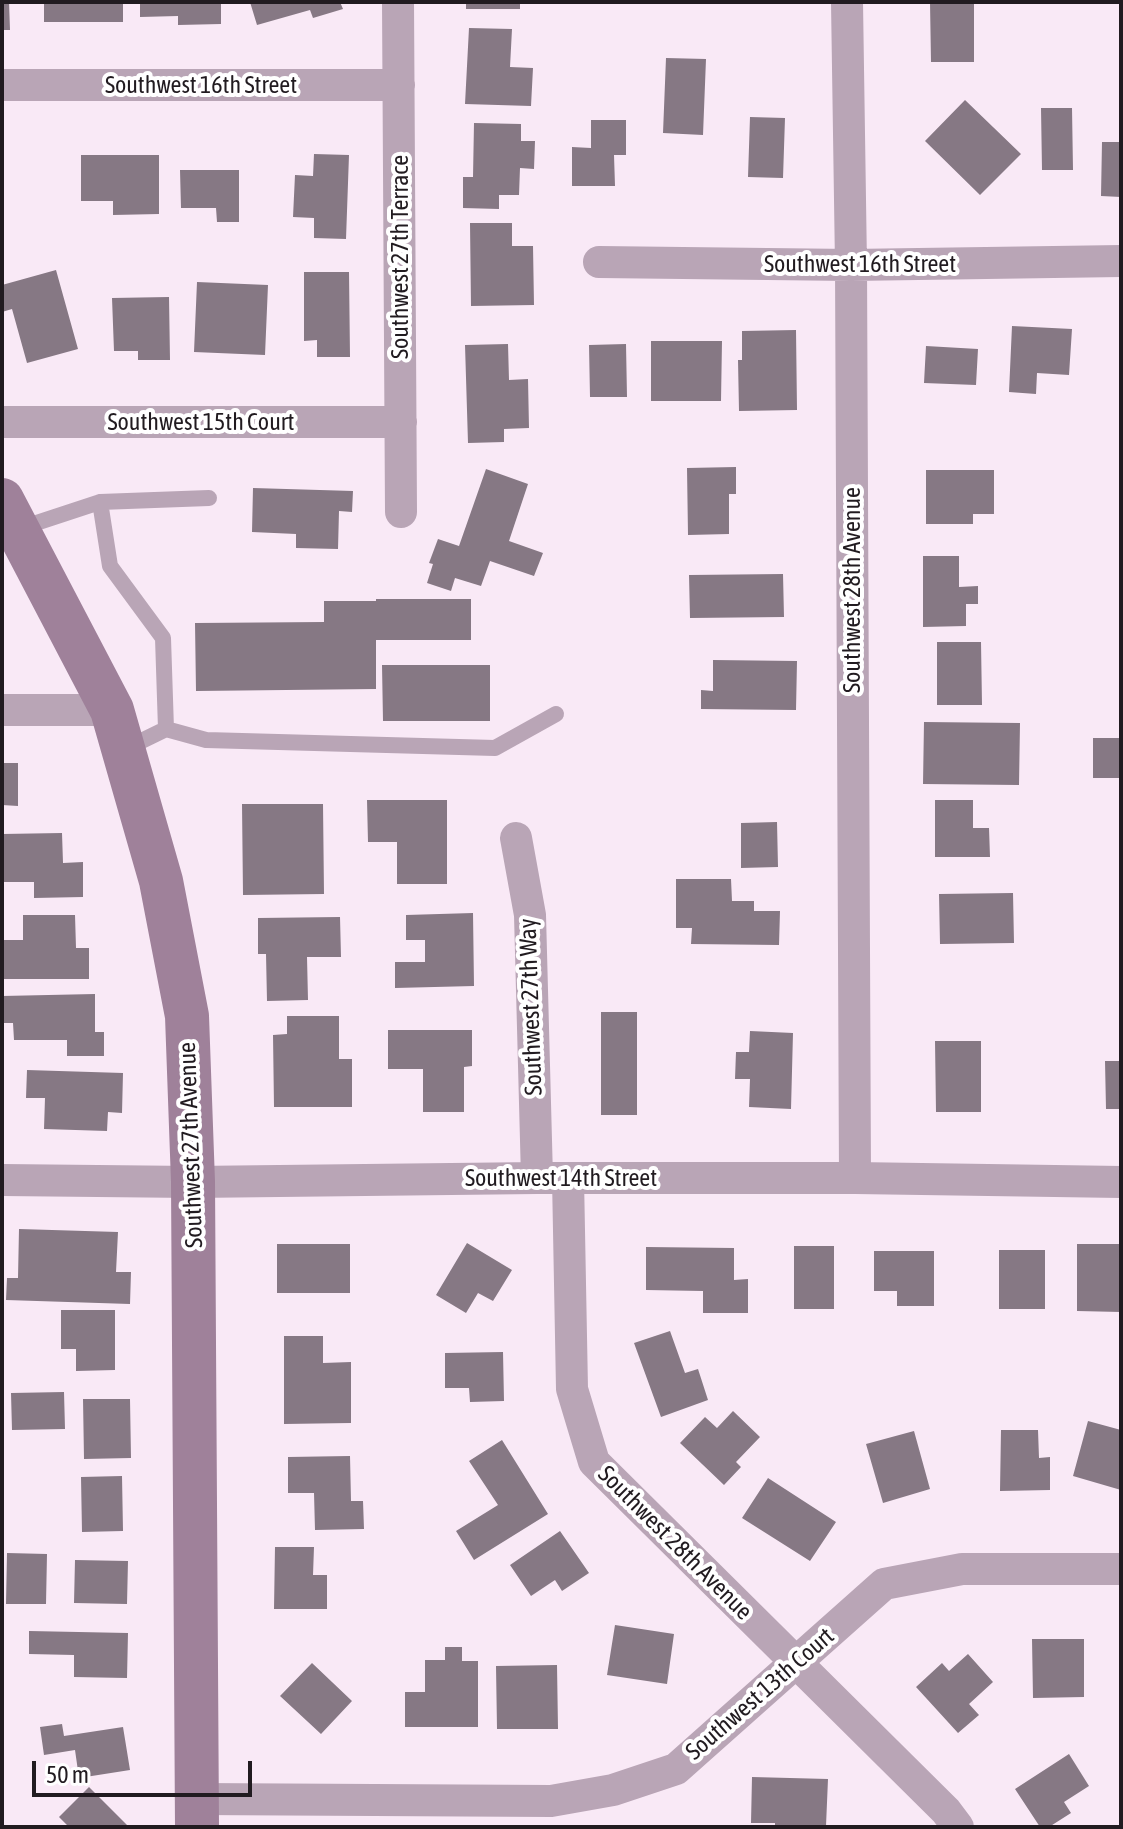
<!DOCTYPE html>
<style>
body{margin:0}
#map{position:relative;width:1123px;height:1829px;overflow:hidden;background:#f9e9f6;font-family:"Asap Condensed",sans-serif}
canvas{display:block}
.frame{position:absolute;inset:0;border:4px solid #211b20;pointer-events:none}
.scale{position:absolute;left:32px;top:1761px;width:220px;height:36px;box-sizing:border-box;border:4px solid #211b20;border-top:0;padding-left:10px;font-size:24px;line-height:28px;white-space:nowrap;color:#211b20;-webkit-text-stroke:6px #fff;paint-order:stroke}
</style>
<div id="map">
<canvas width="1123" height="1829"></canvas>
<div class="frame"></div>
<div class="scale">50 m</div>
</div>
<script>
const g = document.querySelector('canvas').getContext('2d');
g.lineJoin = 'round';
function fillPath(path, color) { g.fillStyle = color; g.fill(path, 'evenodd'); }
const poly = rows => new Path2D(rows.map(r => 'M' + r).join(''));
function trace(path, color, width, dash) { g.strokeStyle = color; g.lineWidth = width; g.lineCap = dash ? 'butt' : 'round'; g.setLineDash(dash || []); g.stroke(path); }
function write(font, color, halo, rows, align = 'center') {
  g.font = font + ' "Asap Condensed",sans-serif'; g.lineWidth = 8; g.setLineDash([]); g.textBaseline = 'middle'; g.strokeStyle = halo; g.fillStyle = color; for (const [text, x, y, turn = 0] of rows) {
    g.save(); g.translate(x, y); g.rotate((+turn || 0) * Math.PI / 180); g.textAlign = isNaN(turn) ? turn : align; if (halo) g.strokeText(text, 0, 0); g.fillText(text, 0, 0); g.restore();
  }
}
fillPath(poly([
 [2,2,9,2,10,30,2,30],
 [44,2,123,2,123,22,44,22],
 [140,2,221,2,221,24,178,25,178,16,140,17],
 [250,2,340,2,343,9,313,18,310,10,257,25],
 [466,2,520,2,520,9,466,9],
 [930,2,974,2,974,62,931,62],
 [469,28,512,29,510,67,533,68,531,106,465,104],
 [666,58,706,59,703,135,663,133],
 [965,100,1021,154,980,195,925,141],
 [1041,108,1072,108,1073,170,1042,170],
 [750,117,785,118,783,178,748,177],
 [591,120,626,120,626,155,614,155,615,186,572,186,572,147,591,148],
 [474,123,521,124,521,141,535,141,534,169,520,168,519,195,499,195,499,209,463,208,463,177,473,177],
 [1102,142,1121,142,1121,197,1101,196],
 [314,154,349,155,346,239,314,238,314,218,293,217,295,175,313,176],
 [81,155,159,155,159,214,113,215,113,201,81,201],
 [180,170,239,170,239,222,217,222,216,208,181,208],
 [470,223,512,223,512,246,533,246,534,305,471,306],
 [56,270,78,349,27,363,12,309,2,312,2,285],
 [304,272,349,272,350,357,317,357,317,340,304,341],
 [197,282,268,285,265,355,194,352],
 [169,297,170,360,138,360,138,351,114,351,112,298],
 [1012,326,1072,329,1069,375,1037,373,1036,394,1009,392],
 [796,330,797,410,739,411,738,360,742,360,742,331],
 [651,341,722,341,721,401,651,401],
 [508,344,509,380,528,379,529,428,504,429,504,442,468,443,465,345],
 [626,344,627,397,590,397,589,345],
 [926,346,978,349,976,385,924,383],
 [736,467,736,494,729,494,729,534,688,535,687,468],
 [486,469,528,484,509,541,543,553,534,576,490,561,481,586,455,578,451,591,427,583,433,564,429,563,438,539,459,546],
 [926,470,994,470,994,514,973,514,973,524,926,524],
 [253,488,353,491,352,512,339,511,338,549,296,548,296,534,252,532],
 [923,556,959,556,959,587,978,586,978,604,966,604,966,626,923,627],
 [783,574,784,617,690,618,689,575],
 [376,599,471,599,471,640,376,640,376,689,196,691,195,623,324,622,324,601,376,601],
 [937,642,981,642,982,705,937,705],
 [713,660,797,661,796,710,701,709,701,690,713,691],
 [382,665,490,665,490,721,383,721],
 [924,722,1020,723,1019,785,923,784],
 [1093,738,1121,738,1121,778,1093,778],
 [2,763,18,763,18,806,2,805],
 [367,800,447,800,447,884,397,884,397,842,368,842],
 [935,800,973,800,973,828,989,828,990,857,935,857],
 [242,804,323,804,324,894,243,895],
 [777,822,778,867,741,868,741,823],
 [62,833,63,863,83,862,83,897,34,898,34,882,2,882,2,834],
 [676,879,731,879,732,901,754,901,754,911,780,911,779,945,691,944,692,928,676,928],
 [1013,893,1014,943,940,944,939,894],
 [473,913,474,986,395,988,395,962,425,962,425,940,406,940,406,915],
 [23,915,75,915,76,948,89,948,89,979,2,979,2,940,23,940],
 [340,917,341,957,307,957,308,1000,267,1001,266,954,258,954,258,918],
 [95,994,95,1032,104,1032,104,1056,67,1056,67,1040,14,1040,13,1023,2,1023,2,996],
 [601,1012,637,1012,637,1115,601,1115],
 [287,1016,339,1016,339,1059,352,1059,352,1107,274,1107,273,1035,287,1034],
 [388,1030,472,1030,472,1066,464,1067,464,1112,423,1112,423,1069,388,1069],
 [750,1031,793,1033,791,1109,749,1107,750,1079,735,1079,736,1052,749,1052],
 [935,1041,981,1041,981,1112,936,1112],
 [1105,1061,1121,1061,1121,1109,1106,1109],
 [27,1070,123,1073,122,1113,108,1112,107,1131,44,1129,45,1098,26,1098],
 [19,1229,118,1232,116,1272,131,1272,130,1304,6,1300,7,1278,18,1278],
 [467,1243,512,1270,493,1301,478,1293,466,1313,436,1295],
 [277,1244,350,1244,350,1293,277,1293],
 [1077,1244,1121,1244,1121,1312,1077,1311],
 [794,1246,834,1246,834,1309,794,1309],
 [646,1247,734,1248,734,1280,748,1279,748,1313,703,1313,703,1291,646,1290],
 [999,1250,1045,1250,1045,1309,999,1309],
 [874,1251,934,1251,934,1306,897,1306,897,1291,874,1291],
 [61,1310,115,1310,115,1370,76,1371,76,1349,61,1349],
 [670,1331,685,1373,698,1369,708,1400,661,1417,634,1343],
 [284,1336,323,1336,323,1363,351,1362,351,1423,284,1424],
 [503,1352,504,1401,470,1402,469,1388,445,1388,445,1353],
 [64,1392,65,1429,12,1430,11,1393],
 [83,1399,130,1399,131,1458,84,1459],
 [733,1411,760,1437,736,1462,741,1467,724,1485,680,1443,705,1417,717,1428],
 [1088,1421,1121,1430,1121,1490,1073,1476],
 [1001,1430,1038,1430,1039,1458,1050,1457,1050,1490,1000,1491],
 [914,1431,930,1489,883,1503,866,1444],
 [502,1440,548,1514,474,1560,456,1531,498,1505,469,1461],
 [350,1456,351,1501,363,1501,364,1529,315,1530,314,1493,288,1493,288,1457],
 [122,1476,123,1531,82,1532,81,1477],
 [768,1478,836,1522,810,1561,742,1518],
 [560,1531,589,1573,562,1591,555,1580,531,1596,510,1565],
 [275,1547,314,1547,313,1575,327,1575,327,1609,274,1609],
 [7,1553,47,1554,46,1604,6,1604],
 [75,1560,128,1561,127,1604,74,1603],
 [615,1625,674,1634,667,1684,607,1675],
 [29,1631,128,1633,127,1678,74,1677,74,1655,29,1654],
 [1032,1639,1084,1639,1084,1697,1033,1698],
 [445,1647,462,1647,462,1661,478,1661,478,1727,405,1727,405,1692,425,1692,425,1660,445,1660],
 [968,1654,993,1682,969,1704,979,1715,958,1733,916,1687,942,1663,949,1671],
 [312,1663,352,1701,321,1734,280,1696],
 [557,1665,558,1729,497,1729,496,1666],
 [62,1724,64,1736,123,1727,130,1770,79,1778,75,1750,44,1755,40,1727],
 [1069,1754,1089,1786,1064,1802,1071,1813,1049,1827,1040,1827,1015,1789],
 [752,1777,828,1779,826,1826,775,1827,775,1823,751,1823],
 [89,1787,129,1827,69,1827,59,1817]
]), '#867884');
trace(poly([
 [18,529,100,502],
 [166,729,206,740,495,748,556,714],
 [125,749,166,729,163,638,110,566,100,502,209,498]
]), '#b9a5b6', 16);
trace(poly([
 [398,2,401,512],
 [847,2,851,265,855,1178],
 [2,85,399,85],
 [599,262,851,265,1121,261],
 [2,422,401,422],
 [2,710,112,710],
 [516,838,530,915,537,1178],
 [568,1178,572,1389,594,1462,946,1811,958,1827],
 [2,1180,193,1182,537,1178,855,1178,1121,1182],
 [197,1799,551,1801,613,1790,676,1769,884,1584,962,1569,1121,1569]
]), '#b9a5b6', 32);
trace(poly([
 [2,500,112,710,161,881,187,1016,193,1182,197,1827]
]), '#9f819a', 44);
write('24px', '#211b20', '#fff', [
 ["Southwest 16th Street",201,85],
 ["Southwest 27th Terrace",400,257,-90],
 ["Southwest 16th Street",860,264],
 ["Southwest 15th Court",201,422],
 ["Southwest 28th Avenue",852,590,-90],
 ["Southwest 27th Way",531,1007,-92],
 ["Southwest 27th Avenue",191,1145,-92],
 ["Southwest 14th Street",561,1178],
 ["Southwest 28th Avenue",675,1543,45],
 ["Southwest 13th Court",760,1694,-41]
]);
</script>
